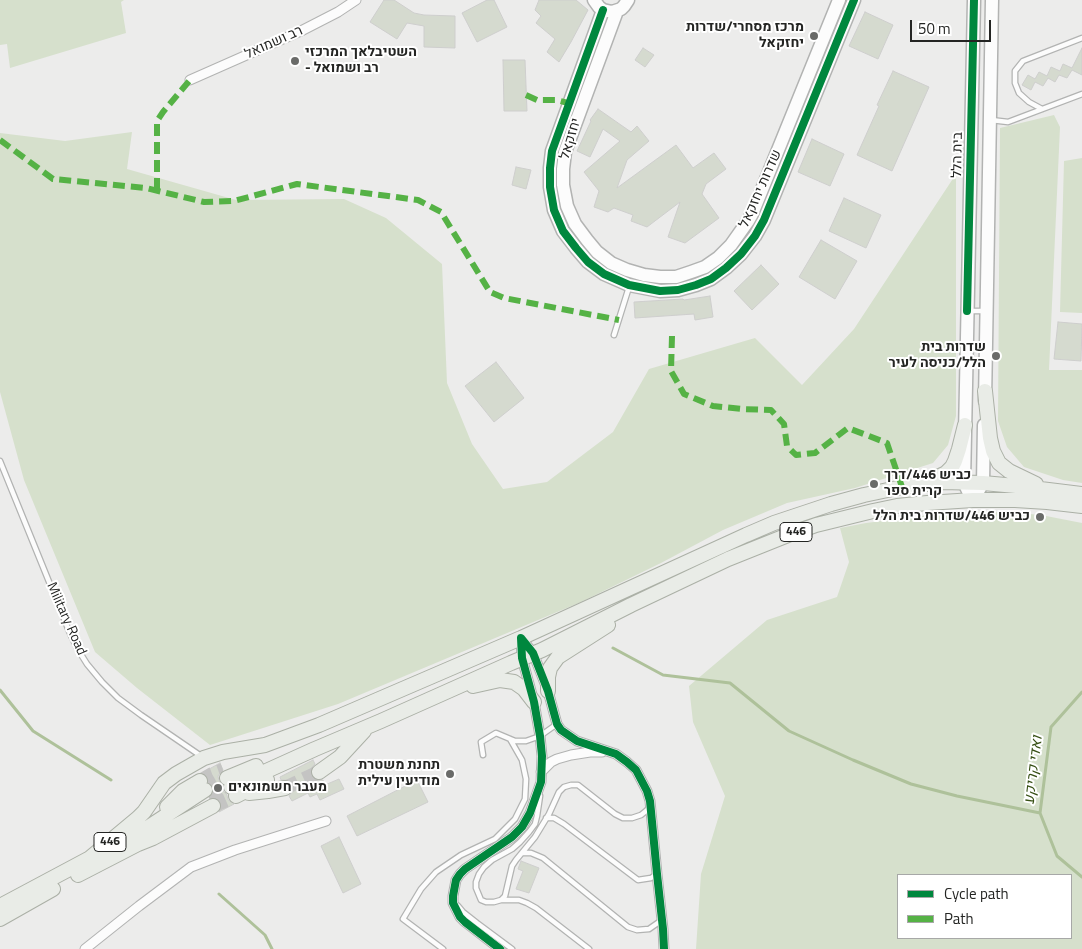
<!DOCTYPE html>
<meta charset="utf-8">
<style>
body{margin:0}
#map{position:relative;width:1082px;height:949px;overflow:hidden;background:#ececeb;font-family:"Titillium Web",sans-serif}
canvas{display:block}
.legend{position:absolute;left:897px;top:874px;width:175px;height:65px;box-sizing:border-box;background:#fff;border:1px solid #a7a8a7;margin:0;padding:6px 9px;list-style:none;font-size:15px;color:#242523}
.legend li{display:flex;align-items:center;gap:10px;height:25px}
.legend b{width:25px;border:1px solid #a7a8a7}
.scale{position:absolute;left:910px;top:20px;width:81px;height:22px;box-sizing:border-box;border:2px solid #242523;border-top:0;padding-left:6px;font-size:15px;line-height:18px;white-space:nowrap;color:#242523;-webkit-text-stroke:4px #fff;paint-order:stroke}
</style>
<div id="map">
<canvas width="1082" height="949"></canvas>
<ul class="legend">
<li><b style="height:6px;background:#00873e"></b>Cycle path</li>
<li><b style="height:6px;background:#55b245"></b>Path</li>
</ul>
<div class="scale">50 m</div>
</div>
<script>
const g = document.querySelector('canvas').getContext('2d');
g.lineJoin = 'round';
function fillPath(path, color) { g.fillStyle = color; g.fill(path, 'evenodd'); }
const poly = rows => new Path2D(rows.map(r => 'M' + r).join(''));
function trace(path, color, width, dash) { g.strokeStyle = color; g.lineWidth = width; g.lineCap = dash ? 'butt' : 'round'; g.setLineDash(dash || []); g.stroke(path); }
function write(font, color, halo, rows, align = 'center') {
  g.font = font + ' "Titillium Web",Heebo,sans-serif'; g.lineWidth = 4; g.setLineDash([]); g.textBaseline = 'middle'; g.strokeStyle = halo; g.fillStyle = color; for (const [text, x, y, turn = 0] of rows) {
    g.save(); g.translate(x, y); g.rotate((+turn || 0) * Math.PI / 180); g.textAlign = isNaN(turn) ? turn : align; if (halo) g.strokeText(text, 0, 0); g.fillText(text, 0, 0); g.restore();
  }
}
fillPath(poly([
 [0,0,124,0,121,2,126,33,10,68,7,44,0,45],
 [1054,115,1060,127,1049,370,1082,370,1082,483,1063,480,1024,467,1007,447,998,421,1000,128],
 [132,132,127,169,236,200,344,199,386,218,442,264,447,383,472,444,503,489,547,482,613,432,649,369,755,338,802,385,854,329,956,174,956,416,948,445,933,463,855,488,787,503,723,530,661,563,581,602,338,704,210,745,137,688,95,652,24,480,0,392,0,133,65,141],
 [1082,158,1082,313,1060,312,1064,161],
 [969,512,1007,512,1041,515,1082,523,1082,949,696,949,701,874,725,796,693,722,689,686,767,620,837,597,849,562,840,528,866,523,930,515],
 [898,875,1071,875,1071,938,898,938]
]), '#d6e0cc');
trace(poly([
 [613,648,663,675,730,683,789,731,853,760,911,784,957,796,1040,813],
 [0,690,33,731,111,780],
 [1082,692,1051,727,1040,813,1057,856,1082,877],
 [219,894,265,935,272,949]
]), '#aec19a', 3);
const building = poly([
 [384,0,394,0,414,13,424,15,455,16,455,48,424,47,424,26,407,23,397,39,370,22,384,0],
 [487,0,494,0,507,27,477,42,462,13,487,0],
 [539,0,576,0,588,10,571,42,559,62,547,52,555,39,536,23,541,16,535,10,539,0],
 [865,12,893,25,878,59,849,46,865,12],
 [643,48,654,55,645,67,635,60,643,48],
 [1082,48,1082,75,1072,70,1067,78,1059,75,1055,82,1048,78,1043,86,1035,82,1031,90,1022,85,1028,75,1035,79,1039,72,1047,76,1051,67,1060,71,1063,64,1072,68,1082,48],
 [503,60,525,60,527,111,504,111,503,60],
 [893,71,929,87,892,171,857,155,879,106,877,105,893,71],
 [598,109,631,132,637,126,649,141,627,160,617,188,676,145,693,168,714,153,726,169,706,184,702,194,719,218,685,243,668,237,680,202,647,227,631,221,633,215,614,208,608,212,594,207,599,191,584,172,620,141,603,129,590,157,577,151,591,121,590,120,598,109],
 [812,139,844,154,830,186,798,172,812,139],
 [516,167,531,170,526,189,512,185,516,167],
 [844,198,881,215,866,248,829,231,844,198],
 [821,240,857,261,835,299,799,277,821,240],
 [761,265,779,284,752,310,734,291,761,265],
 [710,296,713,317,695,320,694,314,635,318,634,302,683,299,684,300,710,296],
 [1058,322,1082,324,1081,361,1054,359,1058,322],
 [496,362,524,398,494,422,465,386,496,362],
 [313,760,315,764,311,768,310,772,312,777,316,780,323,780,325,785,339,779,344,789,320,800,317,794,310,797,308,793,292,801,289,796,293,791,293,786,292,783,288,780,281,780,280,777,313,760],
 [220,763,223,770,220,773,218,776,219,781,223,785,223,791,227,795,228,800,234,804,219,812,222,807,221,802,217,798,213,797,209,798,213,794,214,789,212,785,209,782,207,776,202,773,220,763],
 [417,780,428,802,357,836,347,816,417,780],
 [339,837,361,884,343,893,321,846,339,837],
 [521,861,539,868,529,893,516,889,523,871,518,869,521,861]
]);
fillPath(building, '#d5dacf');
trace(building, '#cececd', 1);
trace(poly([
 [200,781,212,774,223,770],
 [285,788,319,772],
 [205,790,227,778],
 [209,798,231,787],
 [213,806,236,796]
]), '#c4c4c3', 14, [14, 7]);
const lane = poly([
 [1042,109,1029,102,1019,93,1015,83,1015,71,1023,61,1082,38],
 [991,120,1008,122,1082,94],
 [968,311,986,311],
 [614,335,629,287],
 [0,461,69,631,77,648,87,664,102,682,118,698,141,715,201,756],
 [483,755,481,742,496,733,515,741,526,741,540,736,557,724],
 [540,796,537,816,535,824,529,832,520,842,512,849,492,860,484,867,479,874,476,882,476,888,481,900,486,902,494,902,501,900,505,896,512,866,516,860,535,837,549,814,559,792,564,787,571,785,578,785,615,814,623,818,632,818,641,815,646,811,650,807],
 [546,818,554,818,564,824,638,880,651,878,657,874],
 [522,853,531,853,543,858,628,927,637,930,649,929,662,920],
 [501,900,519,900,527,903,536,908,589,949],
 [458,906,463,912,477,923,512,949],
 [443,949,403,919,421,889,436,872,461,855,495,839,515,819,525,799,526,779,522,760,510,739]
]);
const street = poly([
 [190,80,301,31,338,12,356,0],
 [541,772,551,762,557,759,571,755,590,752,602,752],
 [85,949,139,906,191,867,235,850,326,821],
 [500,949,465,922,460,917,453,903,453,896,456,880,460,874,465,869,512,837,522,827,530,813,541,782,542,756,540,736,534,702,522,658,521,638,533,653,548,691,557,724,561,730,577,741,616,754,627,762,636,770,647,791,650,801,657,874,663,929,664,949]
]);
const secondary = poly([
 [594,0,599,7,603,10,612,12,621,9,624,6,628,0],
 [603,10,552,151,550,168,550,187,554,210,563,231,576,248,588,262,604,274,629,285,660,291,678,290,696,285,711,279,726,268,741,254,755,236,764,220,854,0],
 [617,11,565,152,563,169,563,185,567,206,575,224,587,240,597,252,611,263,627,270,644,275,660,277,676,277,691,272,705,267,718,258,731,245,748,221,752,214,839,0],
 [985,401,992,0],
 [968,491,964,482,974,0],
 [973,500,983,483,984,425]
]);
const primary = poly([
 [985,391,990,438,993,451,999,463,1009,471,1036,484],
 [931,480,946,473,952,467,955,461,959,449,965,425],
 [473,686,500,680,514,682,524,689,534,702],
 [548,691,548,677,550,668,558,657,608,625],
 [319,772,340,757,364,731],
 [227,778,256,766],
 [231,787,315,749,381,721,511,663,542,650,631,605,728,559,788,535,816,525,873,511,897,506,927,503,973,500,1015,500,1047,502,1082,506],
 [249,793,268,791,285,788],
 [236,796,267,780],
 [167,807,183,791,200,781],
 [121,845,205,790],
 [78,875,138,844,153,838,213,806],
 [0,906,90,858,138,818,144,812,164,783,176,774,204,758,223,752,265,745,319,725,521,638,746,535,774,523,831,504,864,495,902,487,942,482,983,483,1016,486,1082,494],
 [0,919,53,889]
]);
trace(lane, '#b2b3b2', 7);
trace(street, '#b2b3b2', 11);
trace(secondary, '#b2b3b2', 15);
trace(primary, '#abb0a6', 16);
trace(lane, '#fcfcfc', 4.5);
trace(street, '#fcfcfc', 9);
trace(secondary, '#fcfcfc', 12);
trace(primary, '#e9ece7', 14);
trace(poly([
 [526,95,537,100,557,100,568,103],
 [0,140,53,179,146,188,204,202,234,201,297,184,418,200,441,212,490,292,504,298,619,320],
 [157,190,157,121,163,112,190,80],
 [672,336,671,371,684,394,713,406,742,409,771,410,784,424,787,446,796,455,815,453,848,428,887,443,902,487]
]), '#55b245', 6, [12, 6]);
trace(poly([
 [603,10,552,151,550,168,550,187,554,210,563,231,576,248,588,262,604,274,629,285,660,291,678,290,696,285,711,279,726,268,741,254,755,236,764,220,854,0],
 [967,311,974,0],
 [500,949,465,922,460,917,453,903,453,896,456,880,460,874,465,869,512,837,522,827,530,813,541,782,542,756,540,736,534,702,522,658,521,638,533,653,548,691,557,724,561,730,577,741,616,754,627,762,636,770,647,791,650,801,657,874,663,929,664,949]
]), '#00873e', 8);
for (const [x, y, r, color] of [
 [814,36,5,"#6a6b69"],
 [295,61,5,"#6a6b69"],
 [996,356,5,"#6a6b69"],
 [874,484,5,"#6a6b69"],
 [1040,517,5,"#6a6b69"],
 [450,774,5,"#6a6b69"],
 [218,788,5,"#6a6b69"]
]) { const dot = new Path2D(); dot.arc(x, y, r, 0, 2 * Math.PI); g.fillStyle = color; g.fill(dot); trace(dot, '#fff', 2); }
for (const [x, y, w] of [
 [796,532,32],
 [110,842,32]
]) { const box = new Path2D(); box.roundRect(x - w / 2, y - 9.5, w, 19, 4); g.fillStyle = '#fff'; g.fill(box); trace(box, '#242523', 1); }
write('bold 12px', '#242523', null, [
 ["446",796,532],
 ["446",110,842]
]);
write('bold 14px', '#242523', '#fff', [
 ["מרכז מסחרי/שדרות",804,28],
 ["יחזקאל",804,44],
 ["השטיבלאך המרכזי",305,53,"left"],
 ["- רב ושמואל",305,69,"left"],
 ["שדרות בית",986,348],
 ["הלל/כניסה לעיר",986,364],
 ["כביש 446/דרך",884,476,"left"],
 ["קרית ספר",884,492,"left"],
 ["כביש 446/שדרות בית הלל",1030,517],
 ["תחנת משטרת",440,766],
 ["מודיעין עילית",440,782],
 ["מעבר חשמונאים",228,788,"left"]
], 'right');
write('14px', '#242523', '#fff', [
 ["רב ושמואל",274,43,-24],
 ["יחזקאל",571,139,-73],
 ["בית הלל",958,155,-89],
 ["שדרות יחזקאל",761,189,-66],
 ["Military Road",66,619,66]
]);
write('italic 15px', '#364f14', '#fff', [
 ["ואדי קריקע",1034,770,-83]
]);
</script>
